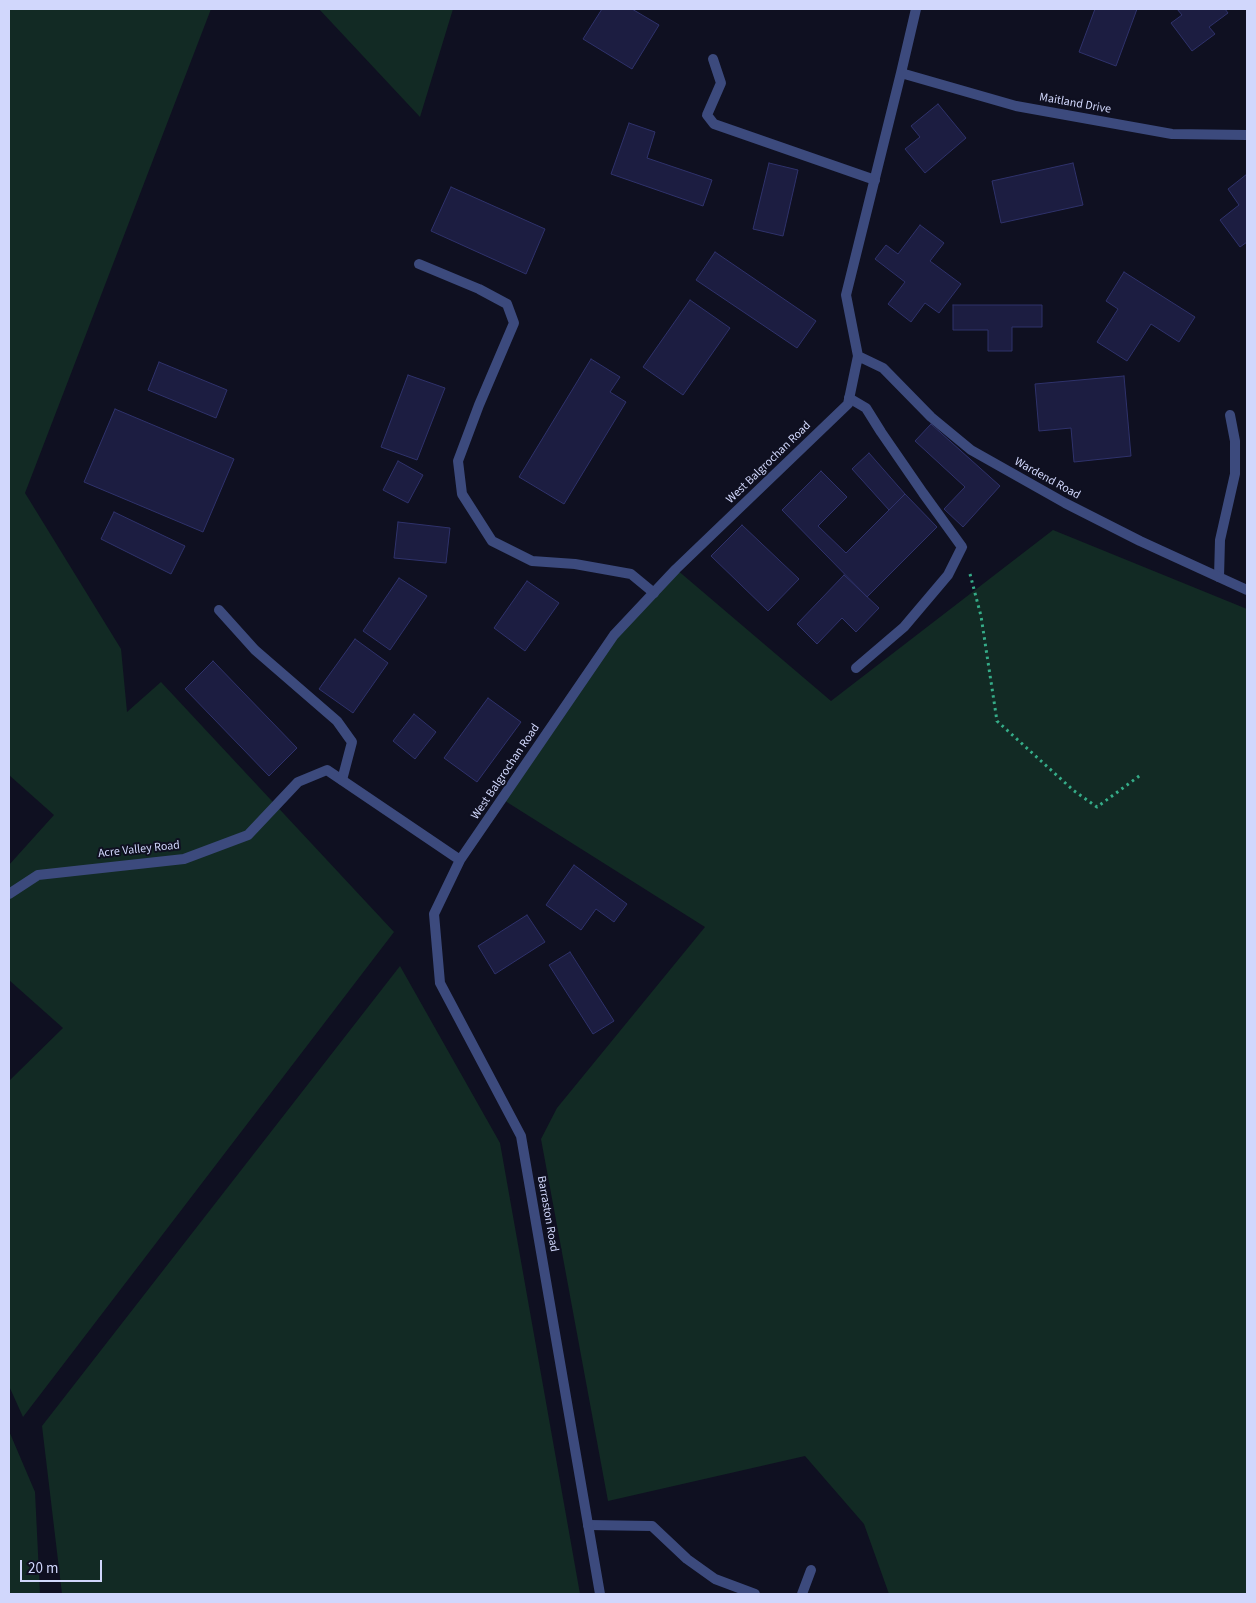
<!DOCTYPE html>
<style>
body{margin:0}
#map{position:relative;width:1256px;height:1603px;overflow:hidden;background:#0f1021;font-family:"Source Sans 3",sans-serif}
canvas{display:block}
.frame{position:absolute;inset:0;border:10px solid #d1d7fc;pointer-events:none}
.scale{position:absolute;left:20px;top:1560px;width:82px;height:22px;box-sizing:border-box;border:2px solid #d1d7fc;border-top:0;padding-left:6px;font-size:15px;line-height:18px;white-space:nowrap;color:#d1d7fc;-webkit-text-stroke:4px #0f1021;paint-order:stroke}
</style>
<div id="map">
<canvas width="1256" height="1603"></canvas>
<div class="frame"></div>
<div class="scale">20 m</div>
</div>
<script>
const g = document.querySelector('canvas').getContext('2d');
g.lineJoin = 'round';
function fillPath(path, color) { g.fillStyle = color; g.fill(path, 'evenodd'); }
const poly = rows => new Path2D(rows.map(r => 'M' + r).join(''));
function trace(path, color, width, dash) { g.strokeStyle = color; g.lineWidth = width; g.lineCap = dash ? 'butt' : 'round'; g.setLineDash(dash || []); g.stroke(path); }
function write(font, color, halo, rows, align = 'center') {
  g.font = font + ' "Source Sans 3",sans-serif'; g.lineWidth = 4; g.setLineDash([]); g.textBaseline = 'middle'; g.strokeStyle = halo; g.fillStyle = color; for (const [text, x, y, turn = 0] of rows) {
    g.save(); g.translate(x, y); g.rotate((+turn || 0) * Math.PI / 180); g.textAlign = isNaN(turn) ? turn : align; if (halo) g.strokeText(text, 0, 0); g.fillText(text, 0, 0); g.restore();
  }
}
fillPath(poly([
 [9,9,211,9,25,493,121,649,127,712,161,682,394,932,23,1417,9,1386,9,1081,63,1028,9,980,9,865,54,815,9,775],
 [319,9,453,9,420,117],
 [1053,530,1247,609,1247,1594,889,1594,864,1524,805,1456,608,1501,541,1139,557,1108,705,927,502,799,614,635,676,569,831,701],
 [400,966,500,1143,580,1594,62,1594,42,1426],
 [9,1431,35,1492,40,1594,9,1594]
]), '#122a24');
const building = poly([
 [602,9,632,9,659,25,632,69,583,39,602,9],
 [1095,9,1137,9,1116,66,1079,52,1095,9],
 [1177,9,1225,9,1228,13,1209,27,1215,34,1192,51,1171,23,1182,15,1177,9],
 [938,104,966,138,925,173,905,149,920,137,911,126,938,104],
 [629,123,655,132,647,158,712,180,703,206,611,174,629,123],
 [769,163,798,170,783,236,753,229,769,163],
 [1073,163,1083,205,1001,223,992,181,1073,163],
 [1247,174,1247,242,1240,247,1220,220,1239,205,1228,189,1247,174],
 [451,187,545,229,526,274,431,231,451,187],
 [920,225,944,243,930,261,961,284,939,313,925,303,911,322,888,304,905,282,875,259,886,245,898,254,920,225],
 [715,252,816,321,797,348,696,280,715,252],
 [1124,272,1195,317,1179,342,1151,324,1127,361,1097,342,1118,309,1106,301,1124,272],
 [690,300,730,328,683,395,643,367,690,300],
 [953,305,1042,305,1042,327,1012,327,1012,351,988,351,988,330,953,330,953,305],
 [591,359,620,377,610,392,626,402,564,504,519,477,591,359],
 [159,362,227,390,216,418,148,390,159,362],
 [408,375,445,388,417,460,381,447,408,375],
 [1124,376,1131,456,1074,462,1071,428,1039,431,1035,384,1124,376],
 [115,409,234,459,203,532,84,482,115,409],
 [931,424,1000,486,963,527,944,509,965,487,915,441,931,424],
 [869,453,905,494,889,510,852,469,869,453],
 [398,461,423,475,408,503,383,490,398,461],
 [821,471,847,497,818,526,846,553,905,494,937,527,867,597,782,510,821,471],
 [114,512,185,546,171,574,101,539,114,512],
 [398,522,450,528,446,563,394,558,398,522],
 [742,525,799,579,768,611,711,556,742,525],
 [844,575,879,608,856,632,842,618,817,644,797,624,844,575],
 [399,578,427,596,390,650,363,631,399,578],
 [527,581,559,603,525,651,494,628,527,581],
 [355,639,388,663,353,713,319,689,355,639],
 [213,661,297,748,269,776,185,689,213,661],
 [488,698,521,722,477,782,444,758,488,698],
 [414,714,436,732,415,759,393,741,414,714],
 [574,865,627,904,614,922,596,909,581,930,546,905,574,865],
 [527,915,545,942,495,974,478,946,527,915],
 [570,952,614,1021,593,1034,549,965,570,952]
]);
fillPath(building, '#1c1d41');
trace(building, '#2f326b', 1);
trace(poly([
 [970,574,981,616,997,721,1073,790,1097,807,1142,774]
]), '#35ac88', 3, [2.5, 4]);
trace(poly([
 [713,59,721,83,707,115,714,124,875,180],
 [419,264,479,289,507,304,514,323,479,405,458,461,462,494,492,541,532,561,575,564,631,574,654,593],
 [849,398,866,408,881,432,923,493,962,547,948,575,904,627,856,668],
 [1219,577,1220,540,1235,474,1235,441,1230,415],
 [219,610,255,650,337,721,352,742,342,780],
 [588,1525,652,1526,687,1559,715,1579,755,1594],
 [802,1594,811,1570]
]), '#3c4a7d', 10);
trace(poly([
 [901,73,1016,106,1172,134,1247,135],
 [858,356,883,368,931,417,971,450,1065,503,1140,541,1247,590],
 [9,894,38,875,184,859,248,835,298,782,327,770,460,860],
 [600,1594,521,1136,440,983,434,914,460,860,614,635,676,569,848,404,858,356,846,295,901,73,916,9]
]), '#3c4a7d', 10);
write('12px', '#d1d7fc', '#0f1021', [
 ["Maitland Drive",1075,104,10],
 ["West Balgrochan Road",769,463,-44],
 ["Wardend Road",1047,479,29],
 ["West Balgrochan Road",506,772,-56],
 ["Acre Valley Road",139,850,-6],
 ["Barraston Road",547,1214,80]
]);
</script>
